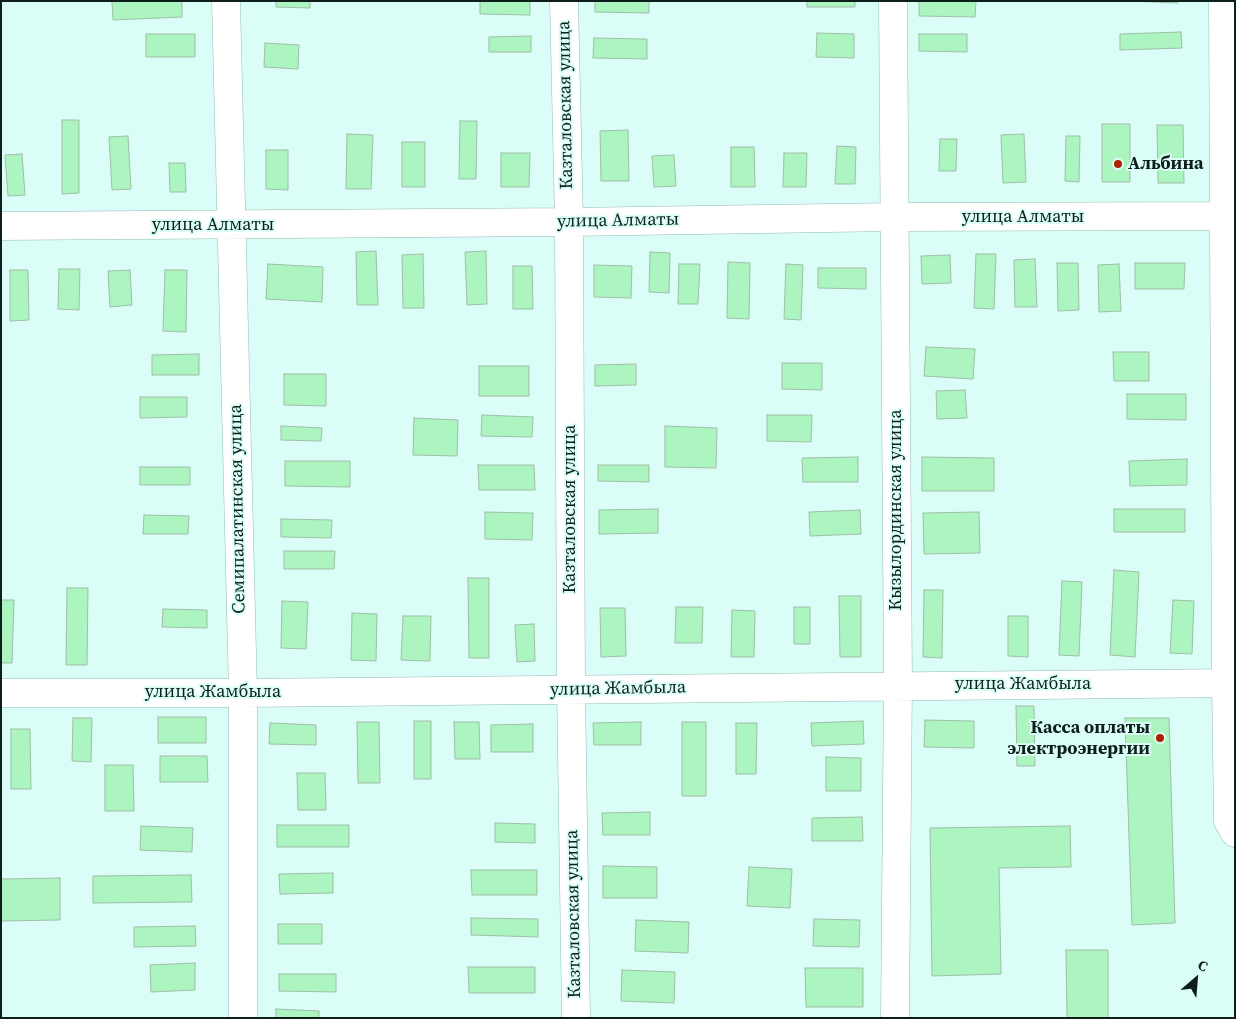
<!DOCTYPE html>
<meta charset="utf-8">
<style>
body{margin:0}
#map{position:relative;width:1236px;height:1019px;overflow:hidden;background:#dafef7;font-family:"Source Serif 4",serif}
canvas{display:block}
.frame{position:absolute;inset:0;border:2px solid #0d1e1b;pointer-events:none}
.north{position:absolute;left:1171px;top:954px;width:50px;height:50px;-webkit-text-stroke:4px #dafef7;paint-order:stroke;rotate:27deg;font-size:14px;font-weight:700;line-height:20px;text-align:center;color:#0d1e1b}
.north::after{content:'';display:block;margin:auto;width:18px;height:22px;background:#0d1e1b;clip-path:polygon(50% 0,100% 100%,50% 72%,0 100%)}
</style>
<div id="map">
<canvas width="1236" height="1019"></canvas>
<div class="frame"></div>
<div class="north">С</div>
</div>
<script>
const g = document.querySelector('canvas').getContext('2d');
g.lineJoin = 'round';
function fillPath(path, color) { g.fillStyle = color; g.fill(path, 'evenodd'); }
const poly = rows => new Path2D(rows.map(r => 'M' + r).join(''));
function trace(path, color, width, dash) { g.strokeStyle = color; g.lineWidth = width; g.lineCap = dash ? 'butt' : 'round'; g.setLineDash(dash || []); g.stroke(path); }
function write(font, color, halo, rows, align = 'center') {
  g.font = font + ' "Source Serif 4",serif'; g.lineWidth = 4; g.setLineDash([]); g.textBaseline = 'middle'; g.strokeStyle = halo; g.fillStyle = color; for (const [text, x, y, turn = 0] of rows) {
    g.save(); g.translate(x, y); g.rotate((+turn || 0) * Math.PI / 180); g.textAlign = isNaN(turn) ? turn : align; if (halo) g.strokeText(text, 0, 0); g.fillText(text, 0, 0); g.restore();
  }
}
const building = poly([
 [112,1,182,1,182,17,113,20,112,1],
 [276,1,310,1,310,8,276,7,276,1],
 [480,1,530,1,530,15,480,14,480,1],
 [595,1,649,1,649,13,595,12,595,1],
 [807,1,855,1,855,7,807,7,807,1],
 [919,1,976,1,975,17,919,16,919,1],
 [1125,1,1178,1,1178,3,1125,1],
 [1181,32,1182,48,1120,50,1120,34,1181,32],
 [817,33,854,34,854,58,816,57,817,33],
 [146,34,195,34,195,57,146,57,146,34],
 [919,34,967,34,967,52,919,51,919,34],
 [531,36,531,52,489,52,489,37,531,36],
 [594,38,647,39,647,59,593,58,594,38],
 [265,43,299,45,298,69,264,67,265,43],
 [62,120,79,120,79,193,62,194,62,120],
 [460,121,477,121,476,179,459,179,460,121],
 [1102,124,1130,124,1130,182,1102,182,1102,124],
 [1157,125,1183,125,1184,183,1158,183,1157,125],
 [628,130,629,181,601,181,600,131,628,130],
 [347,134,373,135,371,189,346,189,347,134],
 [1024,134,1026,182,1003,183,1001,135,1024,134],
 [128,136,131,189,112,190,109,137,128,136],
 [1066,136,1080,136,1079,182,1065,181,1066,136],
 [940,139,957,139,956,171,939,171,940,139],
 [402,142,425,142,425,187,402,187,402,142],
 [837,146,856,147,855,184,835,184,837,146],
 [731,147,754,147,755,187,731,187,731,147],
 [266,150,288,150,288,190,266,189,266,150],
 [501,153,530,153,529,187,501,187,501,153],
 [784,153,807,153,806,187,783,187,784,153],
 [22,154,25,195,8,196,5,155,22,154],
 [674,155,676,186,654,187,652,156,674,155],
 [169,163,185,163,186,192,170,192,169,163],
 [376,251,378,305,357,305,356,252,376,251],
 [486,251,487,304,467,305,465,252,486,251],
 [650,252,670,253,669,293,649,292,650,252],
 [423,254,424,308,403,308,402,255,423,254],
 [976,254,996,254,994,309,974,308,976,254],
 [950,255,951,283,922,284,921,256,950,255],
 [1035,259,1037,307,1015,307,1014,260,1035,259],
 [728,262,750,263,749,319,727,318,728,262],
 [1057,263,1078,263,1079,310,1058,311,1057,263],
 [1135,263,1185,263,1184,289,1135,289,1135,263],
 [268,264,323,267,322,302,266,299,268,264],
 [679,264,700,264,698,304,678,304,679,264],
 [786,264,803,265,801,320,784,319,786,264],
 [1119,264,1121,311,1099,312,1098,265,1119,264],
 [594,265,632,266,631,298,594,297,594,265],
 [513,266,532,266,533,309,513,309,513,266],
 [818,268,866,268,866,289,818,288,818,268],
 [59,269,80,269,79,310,58,309,59,269],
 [10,270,28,270,29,320,10,321,10,270],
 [130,270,132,305,110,307,108,271,130,270],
 [165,270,187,270,186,332,163,331,165,270],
 [926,347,975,349,973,379,924,376,926,347],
 [1113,352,1149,352,1149,381,1114,381,1113,352],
 [199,354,199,375,152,375,152,355,199,354],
 [782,363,822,363,822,390,782,389,782,363],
 [636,364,636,385,595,386,595,365,636,364],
 [479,366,529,366,529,396,479,396,479,366],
 [284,374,326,374,326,406,284,405,284,374],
 [965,390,967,418,937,419,936,391,965,390],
 [1127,394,1186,394,1186,420,1127,419,1127,394],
 [140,397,187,397,187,417,140,418,140,397],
 [482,415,533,417,532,437,481,436,482,415],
 [767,415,812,415,811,442,767,441,767,415],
 [414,418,458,420,457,456,413,455,414,418],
 [281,426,322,428,321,441,281,440,281,426],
 [665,426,717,428,716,468,665,467,665,426],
 [858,457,858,482,803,482,802,458,858,457],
 [922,457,994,458,994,491,922,491,922,457],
 [1187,459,1187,485,1130,486,1129,461,1187,459],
 [285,461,350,461,350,487,285,486,285,461],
 [478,465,534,465,535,490,479,490,478,465],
 [598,465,649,465,649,482,598,481,598,465],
 [140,467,190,467,190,485,140,485,140,467],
 [658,509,658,533,599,534,599,510,658,509],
 [1114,509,1185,509,1185,532,1114,532,1114,509],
 [860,510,861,534,810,536,809,512,860,510],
 [485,512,533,513,532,540,485,539,485,512],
 [979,512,980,553,924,554,923,513,979,512],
 [144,515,189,516,188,534,143,534,144,515],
 [281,519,332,520,331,538,281,537,281,519],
 [284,551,335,551,334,569,284,569,284,551],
 [1114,570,1139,572,1135,657,1110,655,1114,570],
 [468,578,489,578,489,658,469,658,468,578],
 [1062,581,1082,582,1079,656,1059,655,1062,581],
 [67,588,88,588,87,665,66,665,67,588],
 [924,590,943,590,942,658,923,657,924,590],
 [839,596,861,596,861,657,840,657,839,596],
 [1,600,14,600,12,663,1,663,1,600],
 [1173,600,1194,601,1192,654,1170,653,1173,600],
 [282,601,308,602,306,649,281,648,282,601],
 [676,607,703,607,702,643,675,643,676,607],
 [794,607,810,607,810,644,794,644,794,607],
 [600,608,625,608,626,656,601,657,600,608],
 [163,609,207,610,207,628,162,627,163,609],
 [732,610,755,611,754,657,731,657,732,610],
 [352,613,377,614,376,661,351,660,352,613],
 [403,616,431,616,430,661,401,660,403,616],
 [1008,616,1028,616,1028,657,1008,656,1008,616],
 [534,624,535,661,517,662,515,625,534,624],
 [1016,706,1034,706,1035,766,1017,766,1016,706],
 [158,717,206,717,206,743,158,743,158,717],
 [73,718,92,718,91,762,72,761,73,718],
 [1125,718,1169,718,1175,923,1132,925,1125,718],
 [925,720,974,721,974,748,924,747,925,720],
 [414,721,431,721,431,779,414,779,414,721],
 [863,721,864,744,812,746,811,723,863,721],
 [357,722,379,722,380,783,358,783,357,722],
 [454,722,479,722,480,759,455,759,454,722],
 [641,722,641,745,594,745,593,723,641,722],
 [682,722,706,722,706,796,682,796,682,722],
 [270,723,316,725,316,745,269,744,270,723],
 [736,723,757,723,756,774,736,774,736,723],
 [533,724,533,752,491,752,491,725,533,724],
 [11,729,30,729,31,789,11,789,11,729],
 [160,756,207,756,208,782,160,782,160,756],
 [826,757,861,758,861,791,826,791,826,757],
 [105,765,133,765,134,811,105,811,105,765],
 [297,773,325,773,326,810,298,810,297,773],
 [650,812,650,835,603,835,602,813,650,812],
 [862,817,863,841,812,841,812,818,862,817],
 [495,823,535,824,535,843,495,842,495,823],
 [277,825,349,825,349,847,277,847,277,825],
 [141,826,193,828,192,852,140,850,141,826],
 [1070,826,1071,867,999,868,1001,974,932,976,930,828,1070,826],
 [603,866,657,867,657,898,603,898,603,866],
 [749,867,792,869,790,908,747,906,749,867],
 [471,870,537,870,537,895,472,895,471,870],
 [333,873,333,893,280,894,279,874,333,873],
 [191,875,192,902,93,903,93,876,191,875],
 [60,878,60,920,1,921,1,879,60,878],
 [471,918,538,919,538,937,471,935,471,918],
 [814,919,860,920,859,947,813,946,814,919],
 [636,920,689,922,688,953,635,951,636,920],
 [278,924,322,924,322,944,278,944,278,924],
 [195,926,196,946,134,947,134,927,195,926],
 [1066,950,1108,950,1108,1018,1067,1018,1066,950],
 [195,963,195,990,151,992,150,965,195,963],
 [468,967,535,967,535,993,469,993,468,967],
 [805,968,863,968,863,1007,806,1007,805,968],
 [622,970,675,972,674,1003,621,1001,622,970],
 [279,974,336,974,336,992,279,991,279,974],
 [276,1009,319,1011,319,1018,276,1018,276,1009]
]);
fillPath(building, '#acf4c0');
trace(building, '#9fbea7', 1);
const minor = poly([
 [226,1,243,693,243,1018],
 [564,1,569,222,571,689,576,1018],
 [893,1,898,681,895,1018],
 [1223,1,1226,683,1228,821,1235,833],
 [1,226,569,222,894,217,1235,216],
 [1,693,243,693,1235,683]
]);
trace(minor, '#90bbb3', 29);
trace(minor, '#fff', 28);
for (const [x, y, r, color] of [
 [1118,164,5,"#af2200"],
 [1160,738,5,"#af2200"]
]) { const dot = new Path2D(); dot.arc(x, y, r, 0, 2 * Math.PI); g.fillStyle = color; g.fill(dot); trace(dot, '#dafef7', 2); }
write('18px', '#0d1e1b', '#dafef7', [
 ["Казталовская улица",566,105,-91],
 ["улица Алматы",1023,217],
 ["улица Алматы",618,221,-1],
 ["улица Алматы",213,225],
 ["Семипалатинская улица",238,509,-91],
 ["Казталовская улица",570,509,-90],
 ["Кызылординская улица",896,510,-90],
 ["улица Жамбыла",1023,684],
 ["улица Жамбыла",618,689,-1],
 ["улица Жамбыла",213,692],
 ["Казталовская улица",574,914,-91]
]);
write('bold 18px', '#0d1e1b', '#dafef7', [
 ["Альбина",1128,164],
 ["Касса оплаты",1150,728,"right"],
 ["электроэнергии",1150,749,"right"]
], 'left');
</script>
